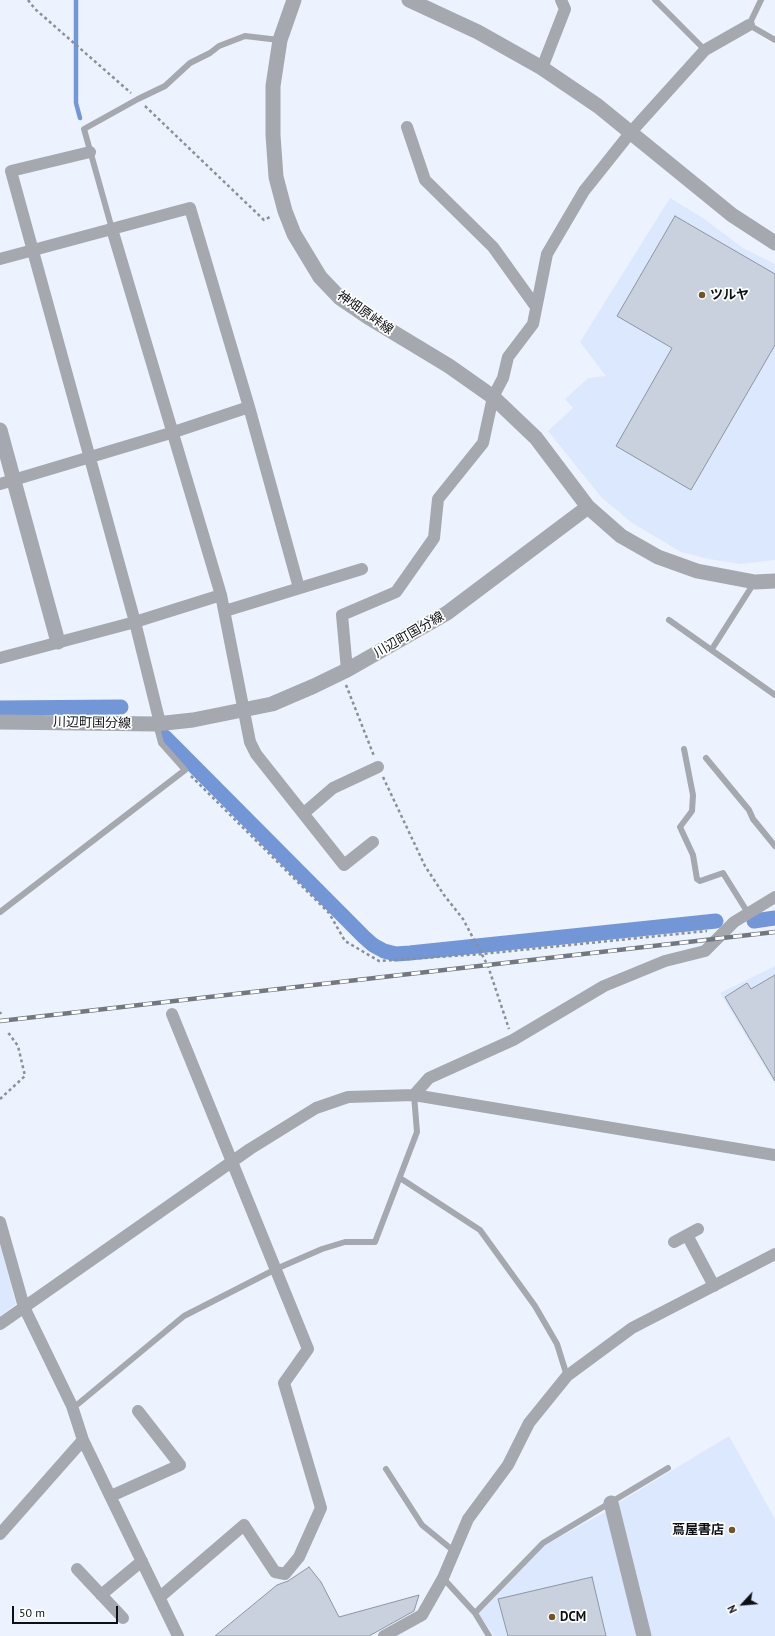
<!DOCTYPE html>
<meta charset="utf-8">
<style>
body{margin:0}
#map{position:relative;width:775px;height:1636px;overflow:hidden;background:#ecf3fe;font-family:"PT Sans",sans-serif}
canvas{display:block}
.north{position:absolute;left:723px;top:1584px;width:40px;height:40px;-webkit-text-stroke:3px #fff;paint-order:stroke;rotate:244deg;font-size:11px;font-weight:700;line-height:16px;text-align:center;color:#0c0f14}
.north::after{content:'';display:block;margin:auto;width:14px;height:18px;background:#0c0f14;clip-path:polygon(50% 0,100% 100%,50% 72%,0 100%)}
.scale{position:absolute;left:12px;top:1606px;width:106px;height:18px;box-sizing:border-box;border:2px solid #0c0f14;border-top:0;padding-left:5px;font-size:12px;line-height:14px;white-space:nowrap;color:#0c0f14;-webkit-text-stroke:3px #fff;paint-order:stroke}
</style>
<div id="map">
<canvas width="775" height="1636"></canvas>
<div class="north">N</div>
<div class="scale">50 m</div>
</div>
<script>
const g = document.querySelector('canvas').getContext('2d');
g.lineJoin = 'round';
function fillPath(path, color) { g.fillStyle = color; g.fill(path, 'evenodd'); }
const poly = rows => new Path2D(rows.map(r => 'M' + r).join(''));
function trace(path, color, width, dash) { g.strokeStyle = color; g.lineWidth = width; g.lineCap = dash ? 'butt' : 'round'; g.setLineDash(dash || []); g.stroke(path); }
function write(font, color, halo, rows, align = 'center') {
  g.font = font + ' "PT Sans","Noto Sans JP",sans-serif'; g.lineWidth = 3.5; g.setLineDash([]); g.textBaseline = 'middle'; g.strokeStyle = halo; g.fillStyle = color; for (const [text, x, y, turn = 0] of rows) {
    g.save(); g.translate(x, y); g.rotate((+turn || 0) * Math.PI / 180); g.textAlign = isNaN(turn) ? turn : align; if (halo) g.strokeText(text, 0, 0); g.fillText(text, 0, 0); g.restore();
  }
}
fillPath(poly([
 [670,198,703,218,743,248,775,264,775,560,741,564,709,559,681,552,632,523,601,497,548,431,573,408,565,399,588,378,606,376,580,342],
 [775,966,775,1084,720,993],
 [0,1245,16,1304,0,1316],
 [729,1436,775,1519,775,1636,651,1636,618,1503],
 [607,1511,637,1636,494,1636,479,1614,545,1545]
]), '#dce8fd');
trace(poly([
 [76,0,76,103,80,118]
]), '#7296d6', 4.5);
trace(poly([
 [0,708,121,707],
 [165,737,364,937,373,945,384,951,396,954,410,953,716,921],
 [754,921,775,918]
]), '#7296d6', 15);
const building = poly([
 [675,216,775,274,775,345,691,490,616,446,672,348,617,316,675,216],
 [775,975,775,1081,725,997,747,983,751,989,775,975],
 [309,1567,321,1582,339,1617,419,1595,414,1611,369,1636,215,1636,277,1585,288,1581,309,1567],
 [592,1577,606,1636,508,1636,498,1599,592,1577]
]);
fillPath(building, '#c9d1de');
trace(building, '#8e96a3', 1);
trace(poly([
 [28,0,35,9,131,93],
 [145,106,264,220,272,216],
 [346,685,374,756],
 [191,776,329,913,345,941,379,961,482,954,707,931],
 [383,777,425,866,444,895,463,919,488,966,509,1029],
 [0,1012,1,1014],
 [0,1099,25,1076,18,1046,7,1031]
]), '#8a8f98', 2.5, [3, 3]);
trace(poly([
 [655,0,705,50],
 [761,0,749,25,775,40],
 [112,229,84,129,138,99,165,86,190,63,210,53,219,46,245,36,279,40],
 [669,620,775,695],
 [712,649,754,583],
 [684,749,693,795,692,811,680,827,693,855,697,879,700,881,723,873,748,913],
 [706,758,749,810,753,819,775,846],
 [0,912,185,770,161,743,156,724],
 [400,1178,480,1230,535,1306,557,1344,567,1376],
 [72,1406,78,1404,184,1316,276,1269,322,1249,345,1242,375,1242,417,1132,414,1095],
 [386,1469,422,1525,455,1552],
 [443,1578,475,1613,489,1636],
 [475,1613,543,1543,668,1468]
]), '#a5a8ae', 6);
trace(poly([
 [542,68,565,9,561,0],
 [407,127,425,180,493,247,536,307],
 [90,152,11,171,135,622,160,723],
 [112,229,221,595,250,742,256,754,344,865,373,842],
 [0,259,190,208,249,407,299,588],
 [0,484,174,432,249,407],
 [225,611,362,569],
 [0,658,135,622,221,595],
 [347,670,342,615,396,592,434,538,438,499,483,443,493,397,503,378,508,357,533,324,547,254,584,191,631,132,705,50,749,25],
 [304,813,333,788,378,767],
 [414,1095,429,1078,513,1040,604,986,665,961,705,951,734,922,775,897],
 [0,1222,24,1307,72,1406,83,1440,178,1636],
 [687,1235,714,1286],
 [674,1242,698,1229],
 [0,1324,250,1149,316,1108,348,1097,414,1095,775,1155],
 [111,1496,180,1465,138,1411],
 [0,1534,83,1440],
 [77,1569,123,1618],
 [101,1595,142,1561],
 [160,1597,244,1525,275,1572,285,1574,299,1557,321,1508,284,1383,308,1349,172,1014],
 [384,1636,422,1615,443,1578,468,1519,508,1465,529,1423,567,1376,632,1328,775,1254]
]), '#a5a8ae', 12);
trace(poly([
 [294,0,280,40,273,86,273,135,276,177,285,211,294,234,320,277,340,298,368,317,449,366,493,397,536,438,588,507,621,536,658,557,697,571,755,582,775,581],
 [409,0,478,32,542,68,598,106,732,215,775,243],
 [0,430,58,642],
 [0,722,156,724,193,720,272,704,314,686,347,670,447,613,588,507],
 [611,1503,644,1636]
]), '#a5a8ae', 15);
const rail = poly([
 [0,1021,775,932]
]);
trace(rail, '#737880', 4.5);
trace(rail, '#fff', 3, [9]);
for (const [x, y, r, color] of [
 [702,295,4,"#6f5627"],
 [732,1530,4,"#6f5627"],
 [552,1617,4,"#6f5627"]
]) { const dot = new Path2D(); dot.arc(x, y, r, 0, 2 * Math.PI); g.fillStyle = color; g.fill(dot); trace(dot, '#fff', 1.5); }
write('bold 13px', '#0c0f14', '#fff', [
 ["ツルヤ",710,295],
 ["蔦屋書店",724,1530,"right"],
 ["DCM",560,1617]
], 'left');
write('13px', '#0c0f14', '#fff', [
 ["神畑原峠線",365,313,35],
 ["川辺町国分線",409,635,-30],
 ["川辺町国分線",92,723,1]
]);
</script>
